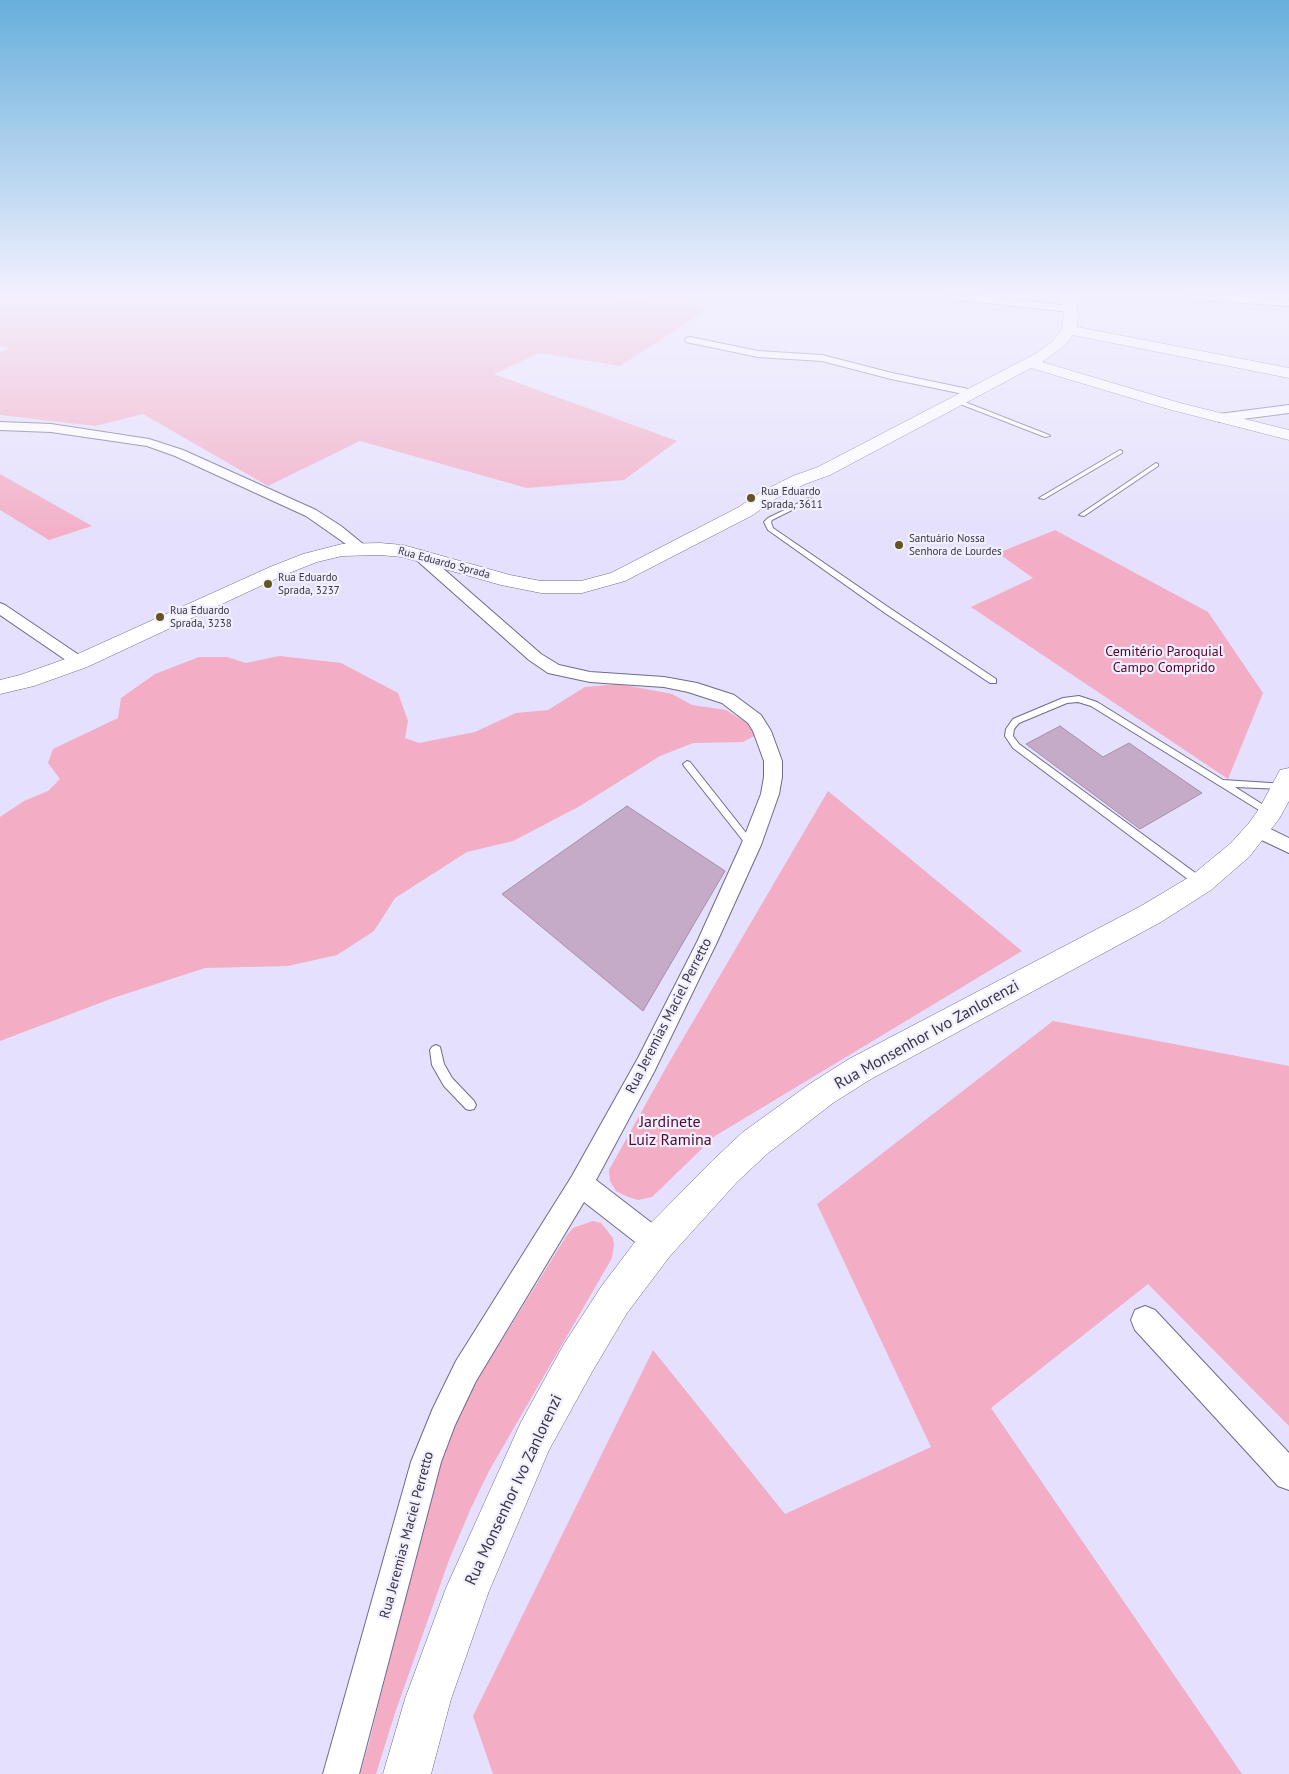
<!DOCTYPE html>
<meta charset="utf-8">
<style>
body{margin:0}
canvas{display:block;background:#e4e0fd}
</style>
<canvas width="1289" height="1774"></canvas>
<script>
const g = document.querySelector('canvas').getContext('2d');
g.lineJoin = 'round';
function fillPath(path, color) { g.fillStyle = color; g.fill(path, 'evenodd'); }
const poly = rows => new Path2D(rows.map(r => 'M' + r).join(''));
function trace(path, color, width, dash) { g.strokeStyle = color; g.lineWidth = width; g.lineCap = dash ? 'butt' : 'round'; g.setLineDash(dash || []); g.stroke(path); }
function write(font, color, halo, rows, align = 'center') {
  g.font = font + ' "PT Sans",sans-serif'; g.lineWidth = 4.5; g.setLineDash([]); g.textBaseline = 'middle'; g.strokeStyle = halo; g.fillStyle = color; for (const [text, x, y, turn = 0] of rows) {
    g.save(); g.translate(x, y); g.rotate((+turn || 0) * Math.PI / 180); g.textAlign = isNaN(turn) ? turn : align; if (halo) g.strokeText(text, 0, 0); g.fillText(text, 0, 0); g.restore();
  }
}
fillPath(poly([
 [0,296,596,296,628,298,702,296,704,312,620,366,539,353,494,374,677,441,624,480,527,488,360,441,268,486,143,414,95,426,0,415,0,352,9,348,0,346],
 [0,474,92,526,49,540,0,510],
 [1055,530,1208,612,1263,693,1228,779,971,607,1033,578,998,553],
 [279,656,341,663,398,693,408,721,405,738,419,743,475,732,516,713,548,710,585,687,619,684,672,694,692,705,726,710,755,728,758,734,743,742,693,743,660,756,580,806,513,841,467,852,395,898,374,931,337,955,288,966,205,968,113,998,0,1041,0,817,24,801,48,791,60,779,48,763,53,749,118,718,121,698,155,674,199,657,227,657,246,663],
 [828,791,1022,951,715,1136,652,1197,638,1200,628,1197,616,1191,610,1181,609,1170,667,1066],
 [1053,1021,1289,1066,1289,1426,1148,1284,991,1408,1242,1774,493,1774,473,1716,653,1350,785,1514,931,1447,817,1204],
 [593,1221,601,1223,613,1238,614,1245,612,1258,489,1471,471,1508,449,1560,395,1713,376,1774,360,1774,369,1743,438,1463,463,1406,484,1369,567,1235,573,1228]
]), '#f3adc5');
const building = poly([
 [1060,726,1103,757,1129,743,1202,793,1140,829,1026,744,1060,726],
 [627,806,725,871,643,1011,502,894,627,806]
]);
fillPath(building, '#c5abc7');
trace(building, '#a78ea9', 1);
const lane = poly([
 [957,399,1049,435,1050,436,1045,437,955,402,954,401,957,399],
 [1120,450,1122,451,1122,453,1044,499,1039,498,1120,450],
 [1156,463,1158,464,1158,466,1084,516,1079,515,1156,463],
 [809,498,814,499,772,520,771,522,773,528,891,609,996,679,996,683,990,683,885,613,768,530,764,522,768,518,809,498],
 [1079,696,1097,702,1223,780,1286,784,1288,786,1286,788,1283,789,1235,787,1273,811,1275,813,1273,815,1267,815,1091,706,1078,702,1067,703,1019,723,1014,729,1013,736,1019,744,1205,880,1206,883,1201,887,1197,886,1013,748,1005,736,1006,729,1013,719,1063,698,1079,696],
 [687,761,690,762,754,843,756,845,754,847,748,847,684,766,683,764,687,761],
 [436,1045,440,1047,444,1064,452,1078,474,1101,476,1105,474,1109,470,1110,466,1109,444,1086,432,1065,430,1050,432,1047,436,1045]
]);
const street = poly([
 [945,296,980,296,1070,306,1075,309,1070,312,950,299,945,296],
 [1183,296,1235,296,1289,300,1289,306,1188,299,1183,296],
 [690,337,758,351,822,355,892,373,973,390,979,393,973,396,891,379,822,361,758,357,686,342,685,340,686,338,690,337],
 [1289,405,1289,413,1219,422,1213,418,1219,414,1289,405],
 [0,422,51,424,149,439,183,450,316,510,341,526,368,548,366,551,361,552,356,551,306,516,175,456,147,446,51,432,0,430,0,422],
 [418,550,423,551,541,654,559,665,590,672,664,677,697,683,734,695,761,715,771,731,782,761,782,777,779,794,761,845,717,942,654,1072,596,1180,666,1234,670,1243,666,1252,657,1256,648,1252,584,1202,476,1381,455,1425,441,1462,359,1774,323,1774,411,1462,433,1408,456,1361,572,1176,638,1058,697,942,741,845,761,794,764,777,764,761,753,731,748,723,722,703,688,692,664,687,590,682,548,673,529,660,413,557,411,554,413,551,418,550],
 [0,603,5,605,85,659,87,662,85,665,73,665,0,615,0,603],
 [1258,823,1289,838,1289,853,1251,835,1248,830,1251,825,1258,823],
 [1145,1306,1155,1310,1289,1453,1289,1490,1278,1486,1135,1330,1131,1320,1135,1310,1145,1306]
]);
const secondary = poly([
 [1060,296,1074,296,1078,316,1077,327,1289,368,1289,378,1073,335,1063,347,1042,362,1180,403,1289,430,1289,440,1168,409,1031,368,830,475,805,484,773,500,753,515,625,581,582,593,541,593,501,585,402,557,380,555,342,556,317,562,284,575,87,667,34,686,0,694,0,680,20,675,71,657,270,567,303,554,342,544,380,543,403,545,510,575,541,581,581,581,611,573,739,507,761,492,793,476,818,467,1037,353,1053,341,1062,329,1064,316,1060,296]
]);
const primary = poly([
 [1289,768,1289,801,1279,819,1249,857,1211,890,1161,922,871,1079,833,1103,767,1154,737,1182,670,1256,627,1313,592,1372,549,1450,489,1591,451,1699,431,1774,383,1774,405,1699,446,1588,521,1422,564,1344,601,1287,644,1230,713,1160,743,1132,811,1083,849,1059,1141,906,1191,876,1231,843,1249,823,1259,809,1280,770,1289,768]
]);
trace(lane, '#6f6a8a', 2);
trace(street, '#6f6a8a', 2);
trace(secondary, '#6f6a8a', 1);
trace(primary, '#6f6a8a', 1);
fillPath(lane, '#fff');
fillPath(street, '#fff');
fillPath(secondary, '#fff');
fillPath(primary, '#fff');
const sky = g.createLinearGradient(0, 0, 0, 545);
sky.addColorStop(0, '#67afdc');
sky.addColorStop(0.54, '#f3f1fe');
sky.addColorStop(1, '#f3f1fe00');
g.fillStyle = sky;
g.fillRect(0, 0, 1289, 545);
for (const [x, y, r, color] of [
 [751,498,5,"#625522"],
 [899,545,5,"#625522"],
 [268,584,5,"#625522"],
 [160,617,5,"#625522"]
]) { const dot = new Path2D(); dot.arc(x, y, r, 0, 2 * Math.PI); g.fillStyle = color; g.fill(dot); trace(dot, '#f1effe', 2); }
write('11px', '#373543', '#f1effe', [
 ["Rua Eduardo",761,492],
 ["Sprada, 3611",761,505],
 ["Santuário Nossa",909,539],
 ["Senhora de Lourdes",909,552],
 ["Rua Eduardo",278,578],
 ["Sprada, 3237",278,591],
 ["Rua Eduardo",170,611],
 ["Sprada, 3238",170,624]
], 'left');
write('11px', '#373543', '#f1effe', [
 ["Rua Eduardo Sprada",444,563,15]
]);
write('14px', '#4f082b', '#f1effe', [
 ["Cemitério Paroquial",1164,652],
 ["Campo Comprido",1164,668]
]);
write('14px', '#373543', '#f1effe', [
 ["Rua Jeremias Maciel Perretto",669,1016,-63],
 ["Rua Jeremias Maciel Perretto",407,1535,-75]
]);
write('16px', '#373543', '#f1effe', [
 ["Rua Monsenhor Ivo Zanlorenzi",927,1035,-29],
 ["Rua Monsenhor Ivo Zanlorenzi",514,1490,-65]
]);
write('16px', '#4f082b', '#f1effe', [
 ["Jardinete",670,1122],
 ["Luiz Ramina",670,1140]
]);
</script>
